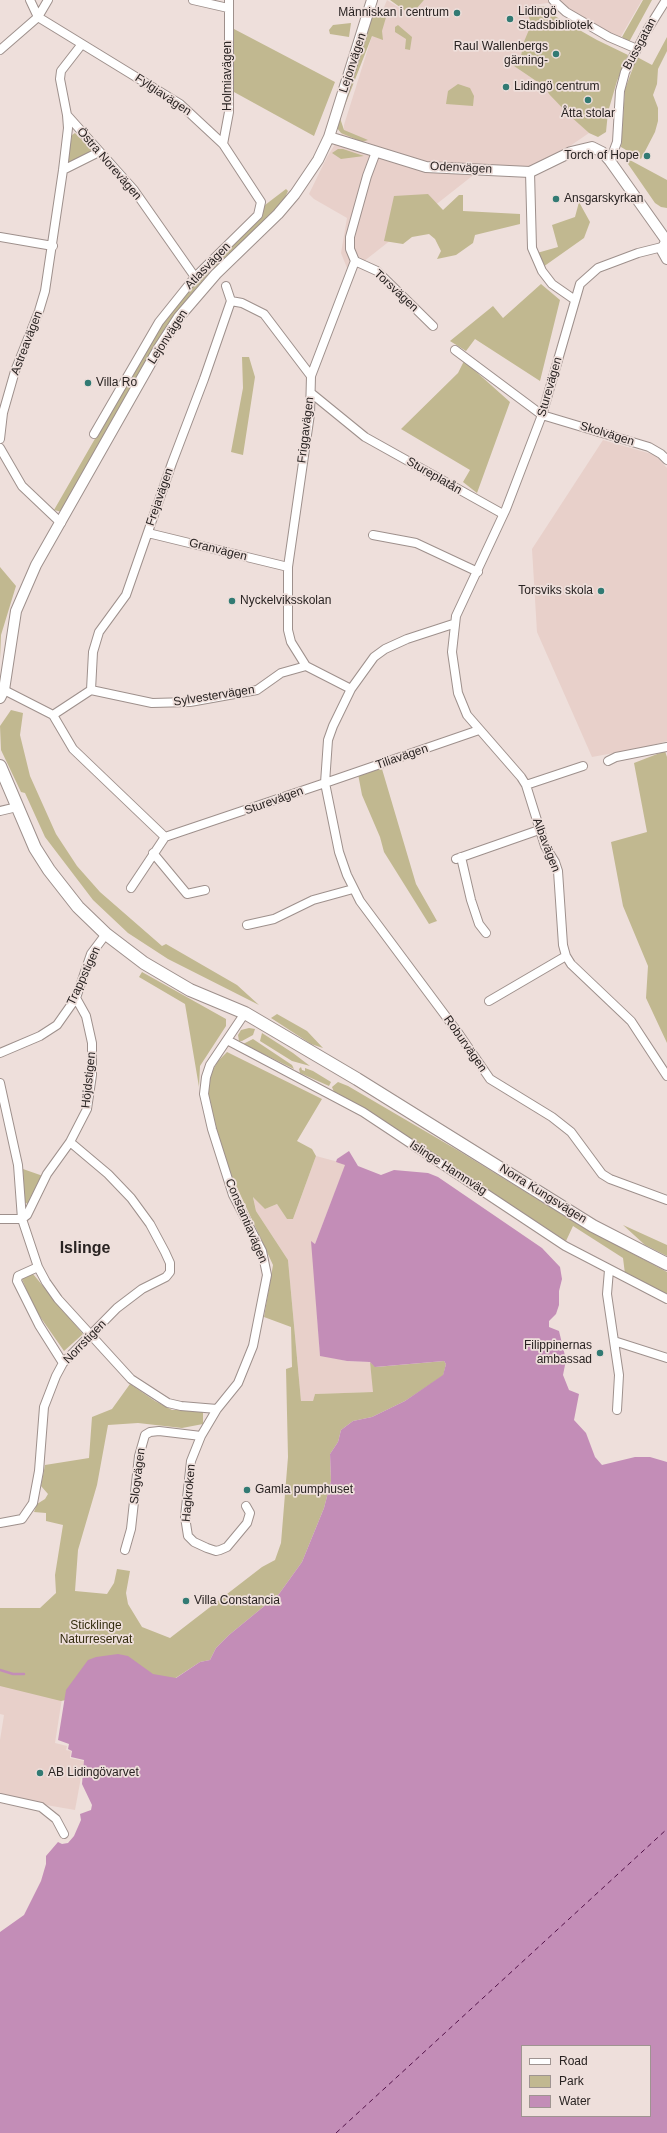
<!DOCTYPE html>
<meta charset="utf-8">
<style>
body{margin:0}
#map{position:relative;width:667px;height:2133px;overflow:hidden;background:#eedfdb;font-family:Arial,sans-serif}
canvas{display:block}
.legend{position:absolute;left:521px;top:2045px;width:130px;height:72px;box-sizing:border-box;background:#eedfdb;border:1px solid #9f9491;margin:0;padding:5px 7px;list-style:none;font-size:12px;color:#292322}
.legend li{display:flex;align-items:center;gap:8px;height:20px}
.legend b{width:20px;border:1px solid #9f9491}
</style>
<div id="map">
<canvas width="667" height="2133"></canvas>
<ul class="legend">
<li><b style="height:5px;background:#fff"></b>Road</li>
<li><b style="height:11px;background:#c1b890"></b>Park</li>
<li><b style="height:11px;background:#c38db7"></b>Water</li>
</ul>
</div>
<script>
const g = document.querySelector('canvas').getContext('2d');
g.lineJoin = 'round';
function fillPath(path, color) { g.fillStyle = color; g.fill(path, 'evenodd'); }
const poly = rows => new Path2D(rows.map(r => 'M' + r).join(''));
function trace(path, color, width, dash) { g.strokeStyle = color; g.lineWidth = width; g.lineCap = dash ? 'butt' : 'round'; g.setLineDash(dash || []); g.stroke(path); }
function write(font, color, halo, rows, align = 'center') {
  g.font = font + ' Arial,sans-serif'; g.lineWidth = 3.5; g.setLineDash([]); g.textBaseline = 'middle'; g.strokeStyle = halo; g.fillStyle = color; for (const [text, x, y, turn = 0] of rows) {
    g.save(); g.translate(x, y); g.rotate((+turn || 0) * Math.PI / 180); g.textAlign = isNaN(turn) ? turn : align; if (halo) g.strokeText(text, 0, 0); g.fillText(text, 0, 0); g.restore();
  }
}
fillPath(poly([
 [387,0,411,15,424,0,642,0,620,38,555,2,533,5,530,17,531,25,521,54,520,63,512,62,511,64,545,87,557,102,589,133,554,157,529,169,476,173,349,273,341,253,347,218,314,199,309,194,327,157,344,130,344,125,372,36],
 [603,440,655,455,667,468,667,741,646,747,592,757,537,632,532,549],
 [316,1156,346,1164,315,1244,312,1242,320,1355,347,1361,370,1362,374,1392,315,1394,313,1401,301,1401,288,1260,256,1211,253,1196,265,1209,277,1204,287,1219,293,1219],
 [0,1682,63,1692,55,1743,67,1746,66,1750,71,1751,70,1758,84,1761,75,1810,0,1797,0,1740,4,1715,0,1714]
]), '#e8d0ca');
fillPath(poly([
 [390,0,424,0,411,15],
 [643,0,652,0,629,42,622,37],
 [533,5,546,7,553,15,597,40,628,55,617,81,608,112,606,132,598,137,589,133,569,115,549,94,545,87,511,64,511,62,520,62,523,44,531,25,529,17],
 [378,9,384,10,387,14,382,31,383,40,372,36,340,118,344,130,368,140,362,142,341,133,337,128,337,121,373,11],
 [351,23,349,37,330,34,329,30,333,25],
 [398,25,412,37,410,50,405,49,406,39,395,32,395,27],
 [234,29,335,82,314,136,234,92],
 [667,37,667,51,658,69,657,84,653,95,658,108,658,121,655,132,641,159,621,147,625,89,637,57,652,65],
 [458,84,470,88,474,96,473,106,446,104,448,91],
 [75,133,93,151,67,165,72,135],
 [338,149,343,149,364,156,341,159,332,153],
 [628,159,667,180,667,208,661,207,655,203,626,161],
 [286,189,288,191,282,204,215,269,213,266,257,220,265,205],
 [428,194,443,210,459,195,463,195,463,211,520,214,520,224,475,235,473,243,456,255,437,259,441,251,435,239,429,234,412,237,403,244,384,241,394,196],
 [579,202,590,222,584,238,543,267,537,253,558,247,552,225,575,217],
 [207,270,209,273,182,305,164,332,62,512,54,510,150,343,169,315],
 [541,284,560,300,540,381,475,339,466,351,450,341,493,306,503,318],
 [242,357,249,357,255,377,243,455,231,452,243,388],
 [464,361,510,402,477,493,463,482,470,470,401,429,458,373],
 [0,567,16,586,1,635,0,659],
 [11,710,23,713,20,735,30,776,56,834,77,866,100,892,162,946,166,944,237,985,259,1005,168,959,128,933,93,900,45,837,25,793,21,792,1,750,0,726],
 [665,751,667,757,667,1043,646,998,648,966,623,906,611,842,647,832,634,763],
 [382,769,416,884,437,921,429,924,384,852,380,837,362,795,358,774],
 [142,972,226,1019,226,1026,200,1066,199,1087,185,1004,139,977],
 [277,1014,307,1031,323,1048,311,1044,271,1018],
 [249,1028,255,1029,253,1035,242,1041,239,1041,238,1035,241,1030],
 [262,1033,293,1053,310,1066,292,1061,260,1041],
 [253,1039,292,1065,294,1069,243,1044],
 [227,1052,322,1099,297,1141,312,1149,316,1156,293,1219,287,1219,277,1204,265,1209,253,1197,256,1211,288,1260,301,1401,313,1401,315,1394,373,1392,370,1362,376,1367,444,1361,446,1364,443,1376,405,1401,372,1417,353,1421,341,1430,338,1442,330,1454,331,1481,324,1508,302,1562,279,1594,229,1635,216,1648,210,1660,200,1662,174,1679,61,1701,0,1686,0,1608,40,1608,56,1593,55,1575,63,1525,46,1521,46,1513,34,1512,37,1504,45,1499,48,1494,41,1486,45,1465,89,1458,92,1417,112,1409,130,1384,155,1401,172,1410,203,1410,203,1424,182,1428,138,1423,108,1425,97,1485,78,1550,75,1591,107,1594,114,1583,117,1569,130,1571,126,1593,128,1604,142,1627,170,1638,262,1567,275,1560,281,1543,288,1457,286,1369,292,1367,291,1327,264,1317,273,1265,228,1168,211,1119,207,1094,210,1075,218,1061],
 [301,1067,302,1070,305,1071,305,1068,313,1071,331,1082,329,1086,300,1073,299,1069],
 [338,1082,348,1086,459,1151,579,1225,667,1272,667,1294,625,1274,623,1258,573,1226,566,1241,403,1134,334,1092,332,1087],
 [23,1169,43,1176,30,1205,24,1202],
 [623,1225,667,1245,667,1256,645,1245],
 [33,1274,83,1334,64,1351,34,1308,22,1279]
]), '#c1b890');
fillPath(poly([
 [349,1151,358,1166,381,1175,394,1170,428,1173,438,1177,542,1248,560,1267,562,1279,559,1291,559,1305,556,1314,549,1321,549,1327,559,1331,566,1360,563,1375,569,1390,579,1394,574,1420,586,1433,595,1457,602,1465,635,1457,650,1457,667,1462,667,2133,0,2133,0,1932,24,1915,41,1881,46,1864,46,1856,58,1842,62,1844,68,1843,74,1836,81,1820,80,1814,91,1810,92,1805,82,1784,84,1760,71,1757,72,1751,68,1749,69,1744,58,1740,66,1690,88,1660,96,1657,118,1654,128,1656,153,1674,176,1678,200,1662,210,1660,216,1648,229,1635,279,1594,302,1562,324,1508,331,1481,330,1454,338,1442,341,1430,353,1421,372,1417,405,1401,443,1375,446,1364,444,1361,375,1367,370,1362,347,1361,320,1356,311,1241,315,1244,345,1165,336,1162,337,1159],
 [522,2046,650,2046,650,2116,522,2116]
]), '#c38db7');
trace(poly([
 [0,1670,13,1674,24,1674]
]), '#c38db7', 2.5);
trace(poly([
 [336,2133,667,1829]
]), '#521148', 1, [5, 4]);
const minor = poly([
 [30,0,38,17],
 [193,0,228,8],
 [553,0,566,12,609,37,637,49],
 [38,17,180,104,223,144,261,202,258,215,195,277,159,322,94,434],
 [82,44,61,71,60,79,67,115,134,190,195,277],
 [0,50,38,17,48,0],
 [223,144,229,112,229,0],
 [610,161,617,142,620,91,625,72,646,32,666,0],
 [63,170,99,152],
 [530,172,532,248,542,271,552,284,575,300],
 [0,237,53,246],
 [662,247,638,253,598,268,580,284,542,415,506,509,456,616,452,652,458,693,467,715,521,777,526,785,545,846,555,862,558,871,563,945,566,956,571,964,631,1021,667,1076],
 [355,261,377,271,433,326],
 [226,286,231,301,242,303,264,314,311,376],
 [455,350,542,415,649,447,661,454,667,460],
 [311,393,365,437,503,514],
 [0,439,3,413,15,371,39,311,45,291,63,170,68,128,67,115],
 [0,448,22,486,61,523],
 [148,533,288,567],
 [373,535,416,543,478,572],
 [351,689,306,666,291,642,288,630,288,567,310,414,311,376,355,261,350,249,350,237,367,176,376,152],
 [4,690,53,715,73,749,165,837,325,783,328,740,333,726,351,689,374,657,385,649,407,639,453,624],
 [91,690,93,652,99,632,126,595,172,463,204,379,231,301],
 [53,715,91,690,152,703,190,702,257,690,281,673,306,666],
 [479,730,325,783,339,852,347,875,360,901,459,1034,490,1079,552,1117,571,1132,602,1174,610,1179,667,1200],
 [608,761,616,757,667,747],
 [526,785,583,766],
 [0,811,17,807],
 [153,853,187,894,205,890],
 [461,857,471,900,479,924,486,933],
 [456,859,539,830],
 [131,888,165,837],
 [247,925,274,919,313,900,353,889],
 [489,1001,566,956],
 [227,1040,363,1112,565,1246,667,1299],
 [0,1053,40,1036,57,1025,76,998,91,954,106,934],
 [0,1083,18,1165,22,1219,38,1267,46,1282,58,1299,131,1379,168,1403,181,1406,217,1409,238,1383,253,1346,267,1275,262,1251,233,1195,212,1129,204,1094,206,1077,210,1065,245,1013],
 [0,1219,22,1219,27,1215,47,1174,70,1142,87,1109,92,1075,92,1043,86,1016,76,998],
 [38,1267,18,1276,17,1281,39,1325,63,1363],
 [609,1270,607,1294,619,1375,617,1410],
 [614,1341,667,1358],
 [217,1409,201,1436,191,1461,185,1517,188,1536,194,1542,207,1548,216,1551,220,1550,227,1547,247,1523,250,1513,246,1506],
 [0,1523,22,1519,33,1503,39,1471,44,1407,56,1376,63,1363,117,1308,142,1289,166,1277,170,1272,170,1263,165,1252,150,1224,131,1198,108,1174,70,1142],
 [125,1550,131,1529,139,1456,145,1435,150,1432,159,1431,201,1436],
 [0,1798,41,1807,56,1819,64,1834]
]);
const tertiary = poly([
 [329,137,426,167,530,172,571,152,592,147,602,152,610,161,666,240],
 [667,239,662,250,667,259],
 [0,698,4,690,16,611,36,565,159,348,179,317,216,274,278,214,295,194,318,160,329,137,372,0]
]);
const secondary = poly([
 [0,766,35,848,49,870,78,907,106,934,144,963,190,990,245,1013,357,1079,593,1226,667,1264]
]);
trace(minor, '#9e908c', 10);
trace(tertiary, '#9e908c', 12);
trace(secondary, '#9e908c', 14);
trace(minor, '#fff', 8);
trace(tertiary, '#fff', 10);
trace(secondary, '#fff', 12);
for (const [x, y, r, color] of [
 [457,13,4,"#327a73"],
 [510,19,4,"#327a73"],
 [556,54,4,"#327a73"],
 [506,87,4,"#327a73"],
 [588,100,4,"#327a73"],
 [647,156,4,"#327a73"],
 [556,199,4,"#327a73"],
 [88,383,4,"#327a73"],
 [601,591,4,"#327a73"],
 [232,601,4,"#327a73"],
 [600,1353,4,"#327a73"],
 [247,1490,4,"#327a73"],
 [186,1601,4,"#327a73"],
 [40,1773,4,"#327a73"]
]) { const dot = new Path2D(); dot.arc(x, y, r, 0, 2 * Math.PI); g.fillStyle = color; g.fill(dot); trace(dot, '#eedfdb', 1.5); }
write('12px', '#292322', '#eedfdb', [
 ["Lidingö",518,12],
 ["Stadsbibliotek",518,26],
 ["Människan i centrum",449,13,"right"],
 ["Raul Wallenbergs",548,47,"right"],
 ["gärning-",548,61,"right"],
 ["Lidingö centrum",514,87],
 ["Åtta stolar",588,114,"center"],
 ["Torch of Hope",639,156,"right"],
 ["Ansgarskyrkan",564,199],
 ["Villa Ro",96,383],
 ["Torsviks skola",593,591,"right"],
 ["Nyckelviksskolan",240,601],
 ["Filippinernas",592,1346,"right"],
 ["ambassad",592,1360,"right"],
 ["Gamla pumphuset",255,1490],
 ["Villa Constancia",194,1601],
 ["AB Lidingövarvet",48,1773]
], 'left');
write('12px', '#292322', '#eedfdb', [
 ["Bussgatan",640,44,-62],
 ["Lejonvägen",353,63,-72],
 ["Holmiavägen",228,76,-90],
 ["Fylgiavägen",163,95,34],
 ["Östra Norevägen",109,164,49],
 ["Odenvägen",461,168,3],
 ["Atlasvägen",208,266,-46],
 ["Torsvägen",396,291,43],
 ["Lejonvägen",168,337,-57],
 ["Astreavägen",27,343,-69],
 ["Sturevägen",550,387,-74],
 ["Friggavägen",306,430,-83],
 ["Skolvägen",607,434,17],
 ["Stureplatån",434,476,30],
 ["Frejavägen",160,497,-71],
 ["Granvägen",218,550,14],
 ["Sylvestervägen",214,696,-9],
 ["Tiliavägen",402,757,-19],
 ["Sturevägen",274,801,-20],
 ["Albavägen",546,845,69],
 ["Trappstigen",84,976,-65],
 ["Roburvägen",465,1044,55],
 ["Höjdstigen",89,1080,-84],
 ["Islinge Hamnväg",448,1168,33],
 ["Norra Kungsvägen",543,1194,32],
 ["Constantiavägen",246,1221,67],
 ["Norrstigen",85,1342,-46],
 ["Slogvägen",138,1476,-83],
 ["Hagkroken",189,1493,-85]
]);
write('12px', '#332c0e', '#eedfdb', [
 ["Sticklinge",96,1626],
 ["Naturreservat",96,1640]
]);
write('bold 16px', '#292322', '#eedfdb', [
 ["Islinge",85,1249]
]);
</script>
